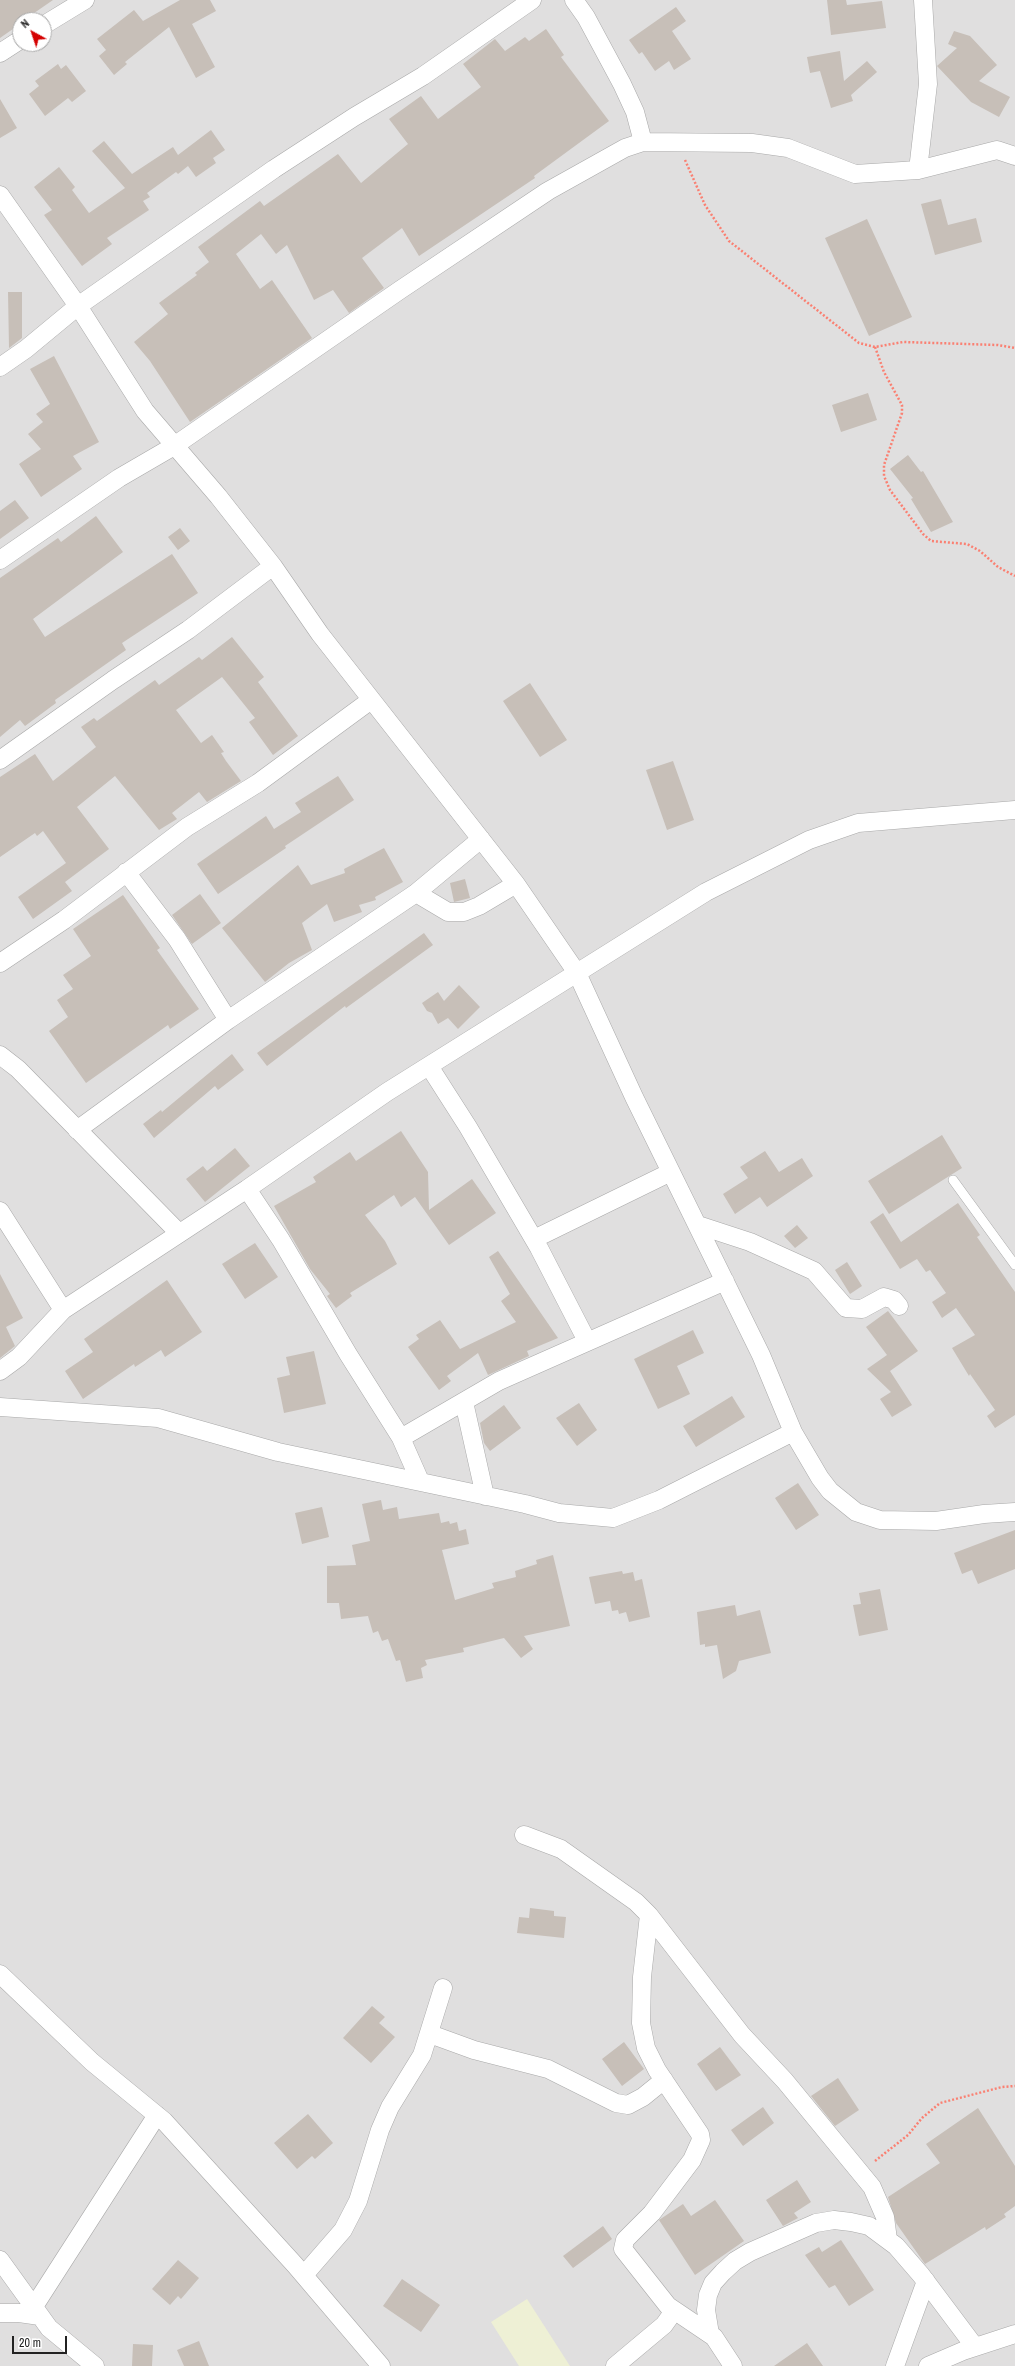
<!DOCTYPE html>
<style>
body{margin:0}
#map{position:relative;width:1015px;height:2366px;overflow:hidden;background:#f2efe9;font-family:"Archivo Narrow",sans-serif}
canvas{display:block}
.north{position:absolute;left:12px;top:12px;width:40px;height:40px;box-sizing:border-box;background:#fff;border:1px solid #a7a7a7;border-radius:50%;rotate:320deg;font-size:11px;font-weight:700;line-height:16px;text-align:center;color:#222}
.north::after{content:'';display:block;margin:auto;width:14px;height:18px;background:#d40000;clip-path:polygon(50% 0,100% 100%,50% 72%,0 100%)}
.scale{position:absolute;left:12px;top:2336px;width:55px;height:18px;box-sizing:border-box;border:2px solid #222;border-top:0;padding-left:5px;font-size:12px;line-height:14px;white-space:nowrap;color:#222;-webkit-text-stroke:3px #fff;paint-order:stroke}
</style>
<div id="map">
<canvas width="1015" height="2366"></canvas>
<div class="north">N</div>
<div class="scale">20 m</div>
</div>
<script>
const g = document.querySelector('canvas').getContext('2d');
g.lineJoin = 'round';
function fillPath(path, color) { g.fillStyle = color; g.fill(path, 'evenodd'); }
const poly = rows => new Path2D(rows.map(r => 'M' + r).join(''));
function trace(path, color, width, dash) { g.strokeStyle = color; g.lineWidth = width; g.lineCap = dash ? 'butt' : 'round'; g.setLineDash(dash || []); g.stroke(path); }
fillPath(poly([
 [0,0,1015,0,1015,2366,0,2366],
 [20,20,44,20,44,44,20,44]
]), '#e0dfdf');
fillPath(poly([
 [527,2299,570,2366,519,2366,491,2322]
]), '#eef0d5');
fillPath(poly([
 [0,0,53,0,24,20,20,20,20,24,0,38],
 [180,0,210,0,216,11,192,24,215,67,196,78,169,27,125,62,127,64,114,75,99,56,106,50,97,39,134,10,143,21],
 [827,0,846,0,847,5,882,1,886,28,831,35],
 [676,7,686,21,672,31,691,59,674,70,669,61,655,71,642,52,639,54,629,40],
 [546,29,564,55,561,57,609,121,534,176,535,178,419,256,402,228,362,258,384,288,349,313,333,290,314,300,287,245,276,254,261,234,236,254,260,289,272,280,312,338,190,422,150,361,134,342,168,314,159,303,197,275,195,273,209,262,198,247,260,201,264,206,338,154,361,183,408,144,389,119,421,96,438,119,481,87,463,64,495,39,505,51,525,37,529,41],
 [954,31,970,36,997,65,979,81,1010,97,999,117,971,102,937,66,957,48,948,44],
 [840,51,844,81,867,61,877,72,851,95,853,101,831,108,820,71,810,73,807,57],
 [58,64,61,69,66,65,86,91,72,102,68,98,45,116,29,94,39,86,35,81],
 [0,99,17,128,0,138],
 [211,130,225,150,213,158,216,163,196,177,188,166,178,174,176,172,147,193,150,197,143,201,149,210,107,238,112,244,82,266,44,215,52,210,34,187,59,167,75,187,72,190,89,213,125,188,92,151,104,141,132,174,173,147,178,155],
 [941,199,948,225,976,218,982,242,935,255,921,204],
 [867,219,912,317,869,336,825,238],
 [8,292,22,292,22,338,9,348],
 [54,356,99,442,73,456,82,469,41,497,19,464,41,449,28,434,43,422,36,414,50,404,30,369],
 [868,393,877,420,841,432,832,405],
 [908,455,921,472,923,471,953,522,931,532,911,499,913,498,890,469],
 [15,500,29,518,0,539,0,511],
 [96,516,123,552,33,619,45,637,172,554,198,593,122,643,126,650,55,700,56,703,25,726,20,720,0,737,0,578,58,538,61,542],
 [180,528,190,541,178,550,168,537],
 [232,637,264,677,258,682,298,736,273,755,249,722,255,718,222,677,176,710,201,743,212,735,224,752,221,753,226,761,241,781,207,802,199,792,172,813,177,819,159,830,115,776,77,807,109,849,65,882,72,891,33,919,18,897,66,863,43,831,37,836,35,833,0,857,0,777,35,754,53,781,96,747,81,727,94,718,97,721,155,680,159,685,199,657,202,660],
 [530,683,567,740,540,757,503,701],
 [673,761,694,820,667,830,646,770],
 [338,776,354,800,285,846,286,848,218,894,197,864,266,816,274,829,301,812,295,803],
 [384,848,403,882,375,897,376,900,359,905,362,912,334,922,327,904,302,923,312,950,289,963,265,982,222,928,298,865,311,885,345,873,344,869],
 [465,879,470,898,454,902,450,883],
 [200,894,221,923,192,944,172,915],
 [123,895,160,948,157,950,199,1009,170,1029,168,1025,86,1083,49,1031,68,1017,57,1000,73,989,63,975,91,956,73,929],
 [424,933,433,945,346,1008,345,1006,267,1066,257,1053],
 [459,985,480,1007,458,1029,448,1018,438,1024,432,1013,427,1011,422,1003,438,992,444,1001],
 [232,1054,244,1070,218,1090,215,1086,154,1138,143,1124,161,1110,162,1112],
 [401,1131,428,1172,429,1210,472,1179,496,1213,449,1245,415,1197,401,1207,394,1195,365,1215,385,1241,397,1264,350,1293,352,1296,336,1308,327,1296,330,1294,310,1269,274,1206,316,1182,313,1177,350,1152,356,1161],
 [942,1135,962,1168,889,1214,868,1181],
 [235,1148,250,1166,205,1202,186,1179,203,1166,207,1171],
 [765,1151,779,1172,802,1158,813,1176,767,1207,760,1197,735,1214,723,1194,748,1178,740,1167],
 [958,1203,980,1235,977,1237,1015,1292,1015,1415,995,1428,987,1416,995,1410,970,1374,969,1376,952,1348,975,1335,956,1308,942,1318,932,1302,946,1293,930,1270,926,1272,917,1259,900,1269,870,1222,883,1213,901,1242],
 [797,1225,808,1238,795,1248,784,1236],
 [255,1243,278,1277,245,1299,222,1264],
 [498,1251,558,1338,527,1351,529,1356,488,1375,478,1353,447,1376,451,1381,439,1390,408,1347,419,1339,416,1335,440,1320,460,1349,516,1322,501,1301,510,1294,489,1257],
 [847,1262,862,1286,850,1294,835,1270],
 [0,1274,23,1318,6,1327,15,1346,0,1358],
 [167,1280,202,1332,165,1357,161,1350,135,1367,134,1364,83,1399,65,1371,93,1352,84,1339],
 [888,1311,918,1351,890,1371,912,1405,892,1417,880,1399,891,1392,867,1369,887,1355,866,1327],
 [693,1330,704,1353,677,1366,690,1394,658,1409,634,1359],
 [314,1351,326,1404,284,1413,277,1378,290,1375,286,1357],
 [732,1396,745,1417,696,1447,683,1426],
 [579,1403,597,1430,577,1446,556,1418],
 [504,1405,521,1428,490,1451,484,1443,480,1423],
 [798,1483,819,1515,796,1530,775,1498],
 [381,1500,383,1510,397,1507,399,1519,439,1513,441,1523,449,1521,450,1524,457,1522,459,1531,466,1529,469,1544,442,1550,455,1600,494,1588,492,1583,516,1577,515,1571,537,1564,536,1560,553,1555,570,1626,524,1636,533,1649,521,1658,504,1638,463,1648,464,1652,425,1660,427,1665,421,1668,423,1678,406,1682,400,1660,396,1661,388,1639,382,1641,378,1631,373,1633,368,1616,341,1619,339,1603,327,1603,327,1566,356,1565,352,1545,370,1541,362,1504],
 [322,1507,329,1537,302,1544,295,1513],
 [1015,1530,1015,1569,978,1584,972,1570,962,1574,954,1553],
 [622,1571,623,1574,633,1572,635,1581,642,1579,650,1617,629,1622,626,1612,619,1614,618,1610,612,1611,610,1601,595,1604,589,1577],
 [880,1589,888,1630,859,1636,853,1605,861,1604,859,1593],
 [735,1605,737,1616,760,1610,771,1653,739,1661,736,1671,723,1679,717,1645,705,1647,705,1644,700,1645,697,1612],
 [530,1908,554,1911,554,1916,566,1917,564,1938,517,1933,519,1917,529,1918],
 [372,2006,385,2017,379,2023,395,2037,371,2063,343,2038],
 [624,2042,644,2069,622,2086,602,2059],
 [720,2047,741,2075,716,2091,697,2064],
 [838,2078,859,2110,835,2126,811,2096],
 [763,2107,774,2123,743,2146,731,2130],
 [978,2108,1015,2166,1015,2206,1004,2214,1006,2217,986,2230,985,2227,925,2264,896,2223,888,2197,940,2163,926,2144],
 [308,2114,333,2143,315,2159,312,2156,297,2169,274,2143],
 [797,2180,811,2202,794,2213,798,2218,783,2226,766,2200],
 [715,2200,744,2241,695,2275,659,2220,683,2204,691,2216],
 [603,2226,612,2239,573,2268,563,2256],
 [841,2240,874,2290,849,2306,835,2285,829,2288,805,2255,819,2247,822,2252],
 [178,2260,199,2278,181,2299,178,2296,170,2305,152,2289],
 [402,2279,440,2305,421,2332,383,2306],
 [199,2341,209,2366,184,2366,177,2350],
 [807,2343,823,2366,774,2366],
 [133,2344,153,2345,152,2366,132,2366]
]), '#c7bfb8');
const lane = poly([
 [953,1180,1015,1265]
]);
const street = poly([
 [574,0,586,17,622,84,635,112,643,142],
 [44,25,85,0],
 [0,53,20,40],
 [918,170,928,84,923,0],
 [0,195,78,306,145,411,218,496,273,566,320,634,516,884,577,973,634,1097,761,1355,793,1432,820,1478,830,1491,856,1512,880,1520,936,1521,984,1514,1015,1512],
 [0,367,26,349,78,306,274,169,354,117,423,76,532,0],
 [0,560,119,478,174,446,400,290,548,191,625,148,643,142,752,143,788,148,855,174,918,170,997,150,1015,156],
 [0,760,113,680,188,630,273,566],
 [126,872,177,939,228,1020],
 [416,893,448,912,464,912,479,906,516,884],
 [0,963,64,920,187,827,258,783,371,700],
 [0,1055,18,1069,179,1233],
 [429,1066,468,1127,539,1248,587,1341],
 [77,1130,228,1020,416,893,481,839],
 [247,1189,281,1240,348,1354,401,1438,420,1481],
 [0,1211,63,1310],
 [698,1225,750,1242,814,1271,846,1308,862,1309,884,1297,894,1300,899,1306],
 [534,1239,671,1172],
 [0,1371,19,1357,63,1310,247,1189,387,1092,706,892,809,840,858,823,1015,810],
 [464,1402,485,1496],
 [0,1407,158,1418,278,1452,525,1504,559,1513,613,1518,659,1500,793,1432],
 [401,1438,499,1381,725,1281],
 [524,1835,561,1849,636,1902,649,1915,742,2035,785,2081,872,2187,885,2217,888,2240],
 [649,1915,642,1977,641,2023,646,2048,657,2070,700,2134,701,2140,692,2160,652,2213,625,2240,623,2249,668,2306,714,2337,733,2366],
 [0,1974,92,2062,164,2121,295,2265,381,2366],
 [430,2034,474,2050,548,2069,616,2103,628,2105,643,2097,664,2080],
 [0,2260,49,2328,95,2366],
 [304,2275,343,2230,358,2201,380,2130,390,2107,422,2055,443,1988],
 [33,2308,157,2115],
 [0,2313,19,2313,40,2316],
 [710,2334,706,2310,708,2295,713,2283,723,2272,735,2261,750,2252,816,2223,834,2220,851,2222,869,2226,896,2246,921,2275,975,2347],
 [615,2366,664,2325,674,2311],
 [895,2366,926,2281],
 [928,2366,963,2351,1015,2334]
]);
trace(lane, '#a9a9a9', 10);
trace(street, '#a9a9a9', 19);
trace(poly([
 [685,160,705,205,729,241,859,343,875,347,903,342,998,345,1015,348],
 [875,347,884,372,902,405,902,413,884,465,884,476,890,490,923,534,931,541,967,544,980,551,998,567,1015,576],
 [875,2161,908,2135,922,2118,940,2103,1002,2087,1015,2086]
]), '#fa8072', 2.5, [2, 2]);
trace(lane, '#fff', 9);
trace(street, '#fff', 18);
</script>
